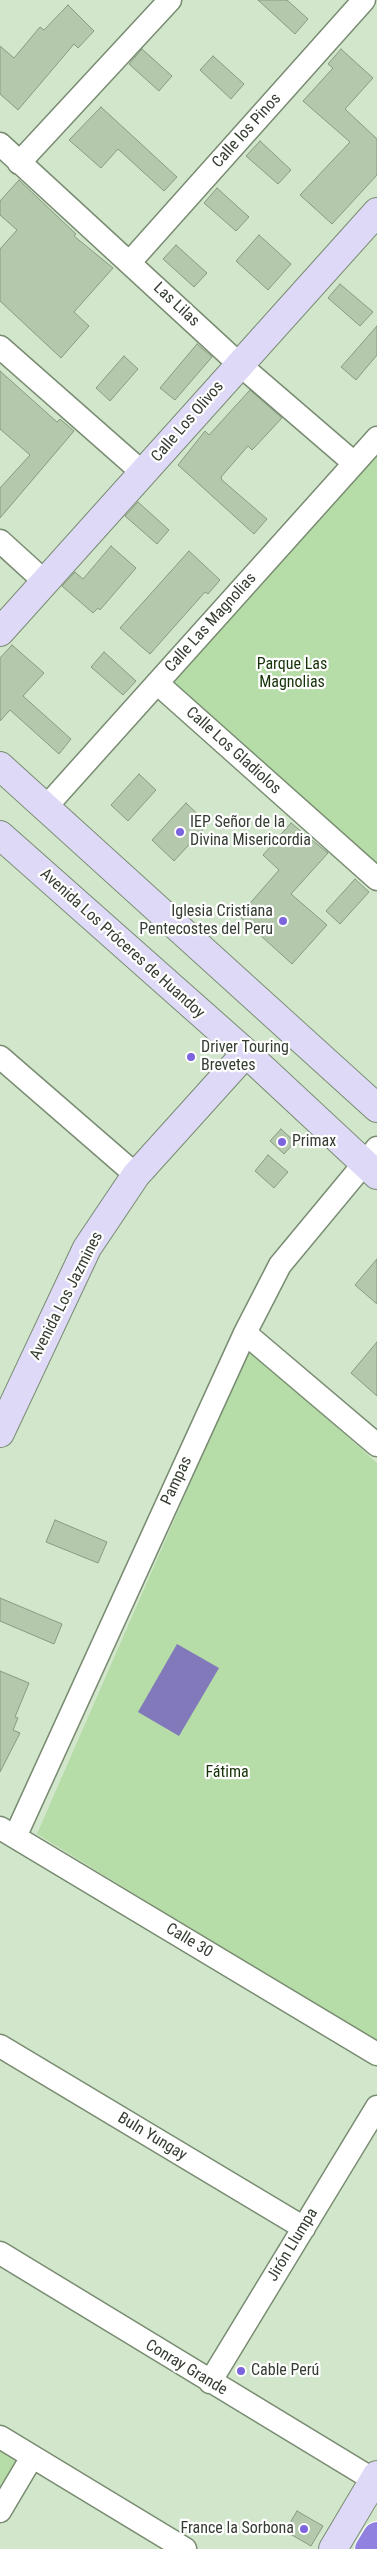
<!DOCTYPE html>
<meta charset="utf-8">
<style>
body{margin:0}
canvas{display:block;background:#d1e6ca}
</style>
<canvas width="377" height="2549"></canvas>
<script>
const g = document.querySelector('canvas').getContext('2d');
g.lineJoin = 'round';
function fillPath(path, color) { g.fillStyle = color; g.fill(path, 'evenodd'); }
const poly = rows => new Path2D(rows.map(r => 'M' + r).join(''));
function trace(path, color, width, dash) { g.strokeStyle = color; g.lineWidth = width; g.lineCap = dash ? 'butt' : 'round'; g.setLineDash(dash || []); g.stroke(path); }
function write(font, color, halo, rows, align = 'center') {
  g.font = font + ' "Roboto Condensed",sans-serif'; g.lineWidth = 4.5; g.setLineDash([]); g.textBaseline = 'middle'; g.strokeStyle = halo; g.fillStyle = color; for (const [text, x, y, turn = 0] of rows) {
    g.save(); g.translate(x, y); g.rotate((+turn || 0) * Math.PI / 180); g.textAlign = isNaN(turn) ? turn : align; if (halo) g.strokeText(text, 0, 0); g.fillText(text, 0, 0); g.restore();
  }
}
fillPath(poly([
 [377,452,377,867,171,682],
 [249,1349,377,1463,377,2043,37,1834],
 [0,2449,22,2461,0,2497]
]), '#b6dca7');
fillPath(poly([
 [177,1644,219,1668,179,1736,138,1712]
]), '#8179b9');
const building = poly([
 [258,0,287,0,308,19,295,34,258,0],
 [68,5,94,31,78,48,74,44,18,110,0,94,0,46,14,58,40,27,44,30,68,5],
 [142,49,172,76,159,91,129,64,142,49],
 [341,49,373,78,345,109,377,139,377,175,332,224,300,195,350,142,303,101,333,68,328,64,341,49],
 [213,56,244,84,231,99,200,70,213,56],
 [101,107,177,177,164,191,118,149,101,168,69,140,101,107],
 [260,141,291,170,278,184,246,156,260,141],
 [19,180,76,234,74,236,113,268,74,312,89,326,61,358,0,301,0,249,17,230,0,215,0,201,19,180],
 [217,188,249,217,236,231,204,203,217,188],
 [259,235,291,264,268,290,236,261,259,235],
 [176,245,207,273,194,287,163,259,176,245],
 [340,284,373,312,360,326,328,298,340,284],
 [377,326,377,355,356,380,341,367,377,326],
 [197,344,212,357,175,400,160,388,197,344],
 [124,356,138,369,110,401,96,388,124,356],
 [0,371,57,422,60,419,74,431,0,518,0,488,30,455,0,429,0,371],
 [250,390,282,418,252,450,248,446,221,477,222,480,267,519,254,534,178,465,205,431,209,435,250,390],
 [138,502,169,530,157,544,125,516,138,502],
 [111,546,136,568,100,610,98,608,93,613,62,586,75,572,83,579,111,546],
 [189,551,220,580,208,594,205,592,150,654,120,628,189,551],
 [12,645,44,673,23,696,71,739,59,754,10,710,0,721,0,658,12,645],
 [104,652,136,681,123,695,91,667,104,652],
 [139,774,156,790,128,821,111,805,139,774],
 [186,803,208,824,174,861,152,840,186,803],
 [291,823,328,853,291,894,327,925,292,964,239,916,279,870,263,855,291,823],
 [355,879,369,892,340,924,326,911,355,879],
 [281,1129,295,1142,284,1154,270,1141,281,1129],
 [268,1155,288,1172,274,1188,255,1171,268,1155],
 [377,1259,377,1304,355,1285,377,1259],
 [377,1342,377,1396,351,1373,377,1342],
 [55,1520,107,1542,98,1563,46,1542,55,1520],
 [0,1598,62,1624,54,1644,0,1621,0,1598],
 [0,1671,29,1683,15,1717,18,1718,13,1730,20,1733,0,1772,0,1671],
 [297,2511,323,2526,311,2546,285,2531,297,2511]
]);
fillPath(building, '#b4c8ac');
trace(building, '#889b81', 1);
const street = poly([
 [0,144,239,364,354,463],
 [19,163,170,0],
 [130,262,364,0],
 [0,347,143,473],
 [0,541,44,581],
 [157,683,377,879],
 [45,808,377,438],
 [0,1057,136,1175],
 [245,1333,377,1445],
 [0,1828,377,2054],
 [15,1837,245,1333,280,1265,377,1148],
 [0,2046,304,2228],
 [0,2253,374,2480],
 [210,2382,377,2107],
 [0,2437,185,2549],
 [0,2511,32,2457]
]);
const secondary = poly([
 [0,632,377,212],
 [0,766,377,1108],
 [0,835,246,1053,377,1175],
 [0,1433,87,1248,136,1175,246,1053],
 [333,2549,377,2475]
]);
const highway = poly([
 [369,2549,377,2536]
]);
trace(street, '#798c72', 25);
trace(secondary, '#798c72', 30);
trace(highway, '#fff', 30);
trace(street, '#fff', 22);
trace(secondary, '#ded9f6', 28);
trace(highway, '#9081e1', 28);
for (const [x, y, r, color] of [
 [180,832,5,"#7d64df"],
 [283,921,5,"#7d64df"],
 [191,1057,5,"#7d64df"],
 [282,1142,5,"#7d64df"],
 [241,2371,5,"#7d64df"],
 [304,2529,5,"#7d64df"]
]) { const dot = new Path2D(); dot.arc(x, y, r, 0, 2 * Math.PI); g.fillStyle = color; g.fill(dot); trace(dot, '#fff', 2); }
write('16px', '#343d31', '#fff', [
 ["Calle los Pinos",247,131,-48],
 ["Las Lilas",176,305,43],
 ["Calle Los Olivos",188,422,-49],
 ["Calle Las Magnolias",211,623,-48],
 ["Calle Los Gladiolos",233,751,42],
 ["Avenida Los Próceres de Huandoy",122,944,42],
 ["Avenida Los Jazmines",67,1296,-63],
 ["Pampas",177,1481,-65],
 ["Calle 30",189,1941,31],
 ["Buln Yungay",152,2137,31],
 ["Jirón Llumpa",293,2245,-59],
 ["Conray Grande",186,2368,31]
]);
write('16px', '#163207', '#fff', [
 ["Parque Las",292,665],
 ["Magnolias",292,683],
 ["Fátima",227,1773]
]);
write('16px', '#343d31', '#fff', [
 ["IEP Señor de la",190,823],
 ["Divina Misericordia",190,841],
 ["Iglesia Cristiana",273,912,"right"],
 ["Pentecostes del Peru",273,930,"right"],
 ["Driver Touring",201,1048],
 ["Brevetes",201,1066],
 ["Primax",292,1142],
 ["Cable Perú",251,2371],
 ["France la Sorbona",294,2529,"right"]
], 'left');
</script>
